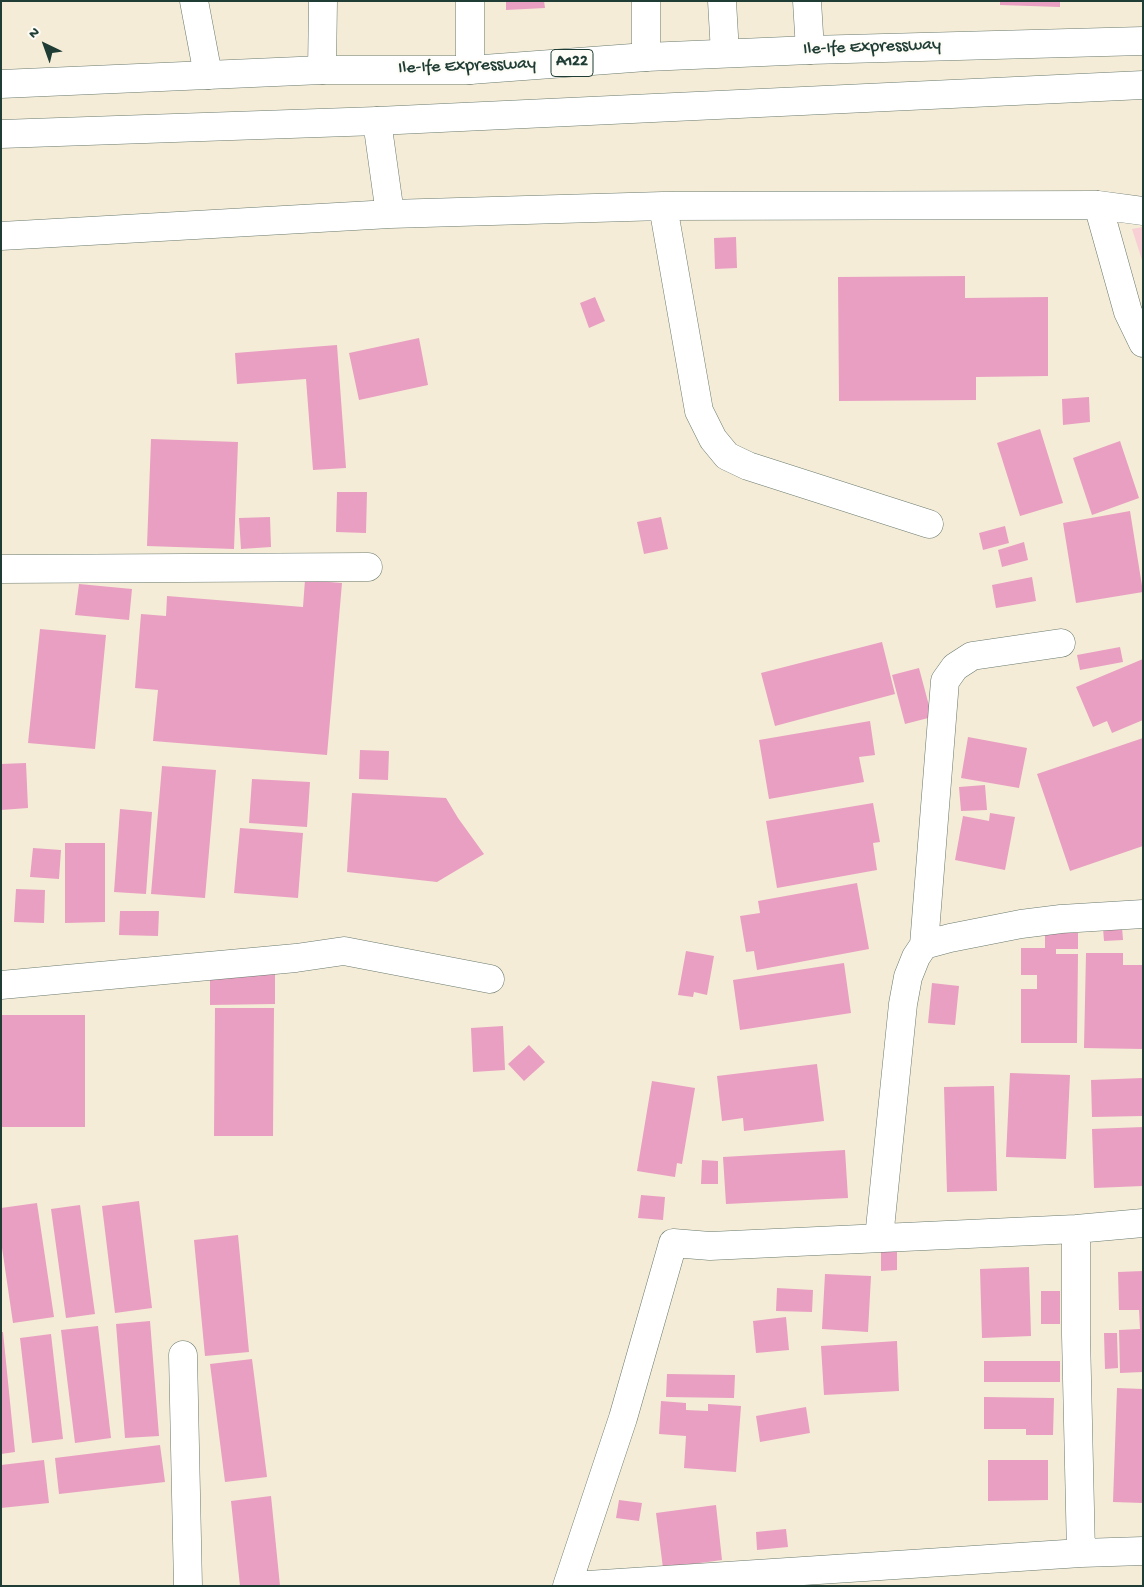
<!DOCTYPE html>
<style>
body{margin:0}
#map{position:relative;width:1144px;height:1587px;overflow:hidden;background:#f4ecd7;font-family:"Gochi Hand",sans-serif}
canvas{display:block}
.frame{position:absolute;inset:0;border:2px solid #1f3d34;pointer-events:none}
.north{position:absolute;left:20px;top:20px;width:50px;height:50px;-webkit-text-stroke:4px #fdfcf7;paint-order:stroke;rotate:318deg;font-size:14px;font-weight:700;line-height:20px;text-align:center;color:#1f3d34}
.north::after{content:'';display:block;margin:auto;width:18px;height:22px;background:#1f3d34;clip-path:polygon(50% 0,100% 100%,50% 72%,0 100%)}
</style>
<div id="map">
<canvas width="1144" height="1587"></canvas>
<div class="frame"></div>
<div class="north">N</div>
</div>
<script>
const g = document.querySelector('canvas').getContext('2d');
g.lineJoin = 'round';
function fillPath(path, color) { g.fillStyle = color; g.fill(path, 'evenodd'); }
const poly = rows => new Path2D(rows.map(r => 'M' + r).join(''));
function trace(path, color, width, dash) { g.strokeStyle = color; g.lineWidth = width; g.lineCap = dash ? 'butt' : 'round'; g.setLineDash(dash || []); g.stroke(path); }
function write(font, color, halo, rows, align = 'center') {
  g.font = font + ' "Gochi Hand",sans-serif'; g.lineWidth = 4.5; g.setLineDash([]); g.textBaseline = 'middle'; g.strokeStyle = halo; g.fillStyle = color; for (const [text, x, y, turn = 0] of rows) {
    g.save(); g.translate(x, y); g.rotate((+turn || 0) * Math.PI / 180); g.textAlign = isNaN(turn) ? turn : align; if (halo) g.strokeText(text, 0, 0); g.fillText(text, 0, 0); g.restore();
  }
}
fillPath(poly([
 [1143,227,1143,263,1132,229]
]), '#f7cfd4');
fillPath(poly([
 [506,1,544,1,545,8,506,10],
 [1000,1,1060,1,1060,7,1000,5],
 [736,237,737,268,715,269,714,238],
 [965,276,965,298,1048,297,1048,376,976,377,976,400,839,401,838,277],
 [595,297,605,321,589,328,580,303],
 [419,338,428,385,359,400,349,353],
 [337,345,346,468,313,470,306,379,237,384,235,353],
 [1089,397,1090,422,1063,425,1062,399],
 [1040,429,1063,503,1020,516,997,443],
 [151,439,238,442,234,549,147,546],
 [1120,441,1139,498,1092,515,1073,458],
 [337,492,367,492,366,533,336,532],
 [1130,511,1143,592,1076,603,1063,523],
 [270,517,271,547,241,549,239,518],
 [661,517,668,549,644,554,637,522],
 [1005,526,1009,543,983,550,979,533],
 [1024,542,1028,560,1002,567,998,550],
 [1032,577,1036,601,996,608,992,585],
 [305,580,342,583,327,755,153,741,158,690,135,688,141,614,166,616,167,596,303,607],
 [79,584,132,589,129,620,75,615],
 [40,629,106,635,95,749,28,743],
 [882,642,895,694,775,726,761,673],
 [1120,647,1123,662,1080,670,1077,655],
 [1143,659,1143,720,1112,733,1107,721,1093,727,1076,687],
 [919,668,932,717,905,724,892,675],
 [870,721,875,755,859,757,864,782,769,799,759,740],
 [968,737,1027,748,1019,788,961,778],
 [1143,738,1143,846,1070,871,1037,774],
 [360,750,389,751,388,780,359,779],
 [26,763,28,808,1,810,1,764],
 [162,766,216,770,205,898,151,894],
 [252,779,310,782,307,827,249,823],
 [985,785,987,810,961,811,959,787],
 [352,793,446,798,458,818,484,854,437,882,347,872],
 [873,803,880,842,873,843,877,870,777,888,766,821],
 [120,809,152,812,146,894,114,892],
 [990,813,1015,817,1005,870,955,860,963,816,989,821],
 [240,828,303,833,298,898,234,893],
 [65,843,105,843,105,922,65,923],
 [33,848,61,850,59,879,30,877],
 [857,883,869,949,757,970,754,951,746,952,740,916,760,913,758,901],
 [16,889,45,890,44,923,14,922],
 [120,911,159,911,158,936,119,935],
 [1122,927,1123,940,1104,941,1103,928],
 [1045,933,1078,933,1078,949,1056,949,1056,954,1078,954,1077,1043,1021,1043,1021,989,1037,989,1037,975,1021,975,1021,948,1045,948],
 [686,951,714,956,707,995,694,992,693,997,678,995],
 [1086,953,1123,953,1123,965,1143,965,1143,1049,1084,1048],
 [844,963,851,1013,740,1030,733,980],
 [210,971,275,971,275,1004,210,1005],
 [932,983,959,986,955,1025,928,1023],
 [215,1008,274,1008,273,1136,214,1136],
 [1,1015,85,1015,85,1127,1,1127],
 [503,1026,505,1070,473,1072,471,1028],
 [529,1045,545,1062,524,1081,508,1064],
 [817,1064,824,1121,744,1131,743,1118,722,1121,717,1076],
 [1010,1073,1070,1075,1066,1159,1006,1157],
 [1143,1078,1143,1116,1092,1117,1091,1080],
 [652,1081,695,1088,682,1164,677,1163,675,1177,637,1171],
 [994,1086,997,1191,947,1192,944,1087],
 [1143,1127,1143,1186,1094,1188,1092,1129],
 [845,1150,848,1198,726,1204,723,1157],
 [702,1160,718,1161,718,1184,701,1184],
 [641,1195,665,1197,663,1220,638,1218],
 [139,1201,152,1308,115,1313,102,1206],
 [37,1203,54,1317,13,1323,1,1241,1,1208],
 [80,1205,95,1314,66,1318,51,1209],
 [238,1235,249,1352,205,1356,194,1240],
 [881,1248,897,1248,897,1270,881,1271],
 [1029,1267,1031,1336,982,1338,980,1269],
 [1143,1271,1143,1372,1120,1373,1119,1330,1140,1329,1139,1310,1119,1310,1118,1272],
 [825,1274,871,1276,868,1332,822,1329],
 [777,1288,813,1290,812,1312,776,1311],
 [1041,1291,1060,1291,1060,1324,1041,1324],
 [786,1317,789,1350,756,1353,753,1321],
 [150,1321,159,1436,125,1438,116,1324],
 [98,1326,111,1438,75,1443,61,1330],
 [1,1332,3,1332,15,1452,1,1454],
 [1104,1333,1117,1333,1118,1368,1105,1369],
 [51,1334,63,1439,32,1443,20,1338],
 [897,1341,899,1391,824,1395,821,1346],
 [252,1359,267,1477,225,1482,210,1364],
 [984,1361,1060,1361,1060,1382,984,1382],
 [667,1374,735,1375,734,1398,666,1397],
 [1117,1388,1143,1389,1143,1503,1113,1502],
 [984,1397,1054,1398,1053,1435,1026,1435,1026,1429,984,1429],
 [661,1401,686,1403,686,1410,708,1411,708,1404,741,1406,736,1472,684,1468,686,1436,659,1434],
 [806,1407,810,1433,760,1442,756,1416],
 [160,1445,165,1482,59,1494,55,1458],
 [44,1460,49,1503,1,1508,1,1465],
 [988,1460,1048,1460,1048,1500,988,1501],
 [271,1496,280,1586,240,1586,231,1501],
 [619,1500,642,1503,639,1521,616,1518],
 [716,1505,722,1560,663,1568,656,1513],
 [786,1529,788,1547,757,1550,756,1532]
]), '#e99fc1');
const minor = poly([
 [194,1,208,75],
 [470,1,470,70],
 [646,1,646,57],
 [722,1,725,53],
 [807,1,810,50],
 [322,70,323,1],
 [377,121,390,214],
 [1098,205,1128,312,1143,343],
 [663,206,699,411,713,439,727,456,748,466,929,524],
 [1,236,390,214,663,206,1098,205,1143,211],
 [1,569,368,567],
 [924,945,945,681,955,667,972,656,1061,643],
 [1,985,296,958,344,951,490,979],
 [1076,1229,1076,1335,1081,1553],
 [879,1238,903,1004,908,977,916,957,924,945,950,938,1021,924,1061,919,1143,914],
 [183,1355,188,1586],
 [567,1586,623,1418,673,1243,710,1246,1076,1229,1143,1223],
 [572,1586,1081,1553,1143,1551]
]);
const highway = poly([
 [1,84,322,70,470,70,646,57,810,50,1143,41],
 [1,134,377,121,1143,85]
]);
trace(minor, '#6a7a6d', 29);
trace(highway, '#6a7a6d', 29);
trace(minor, '#fff', 28);
trace(highway, '#fff', 28);
for (const [x, y, w] of [
 [572,63,42]
]) { const box = new Path2D(); box.roundRect(x - w / 2, y - 13.5, w, 27, 4); g.fillStyle = '#fdfcf7'; g.fill(box); trace(box, '#1f3d34', 1); }
write('bold 16px', '#1f3d34', null, [
 ["A122",572,63]
]);
write('18px', '#1f3d34', '#fdfcf7', [
 ["Ile-Ife Expressway",872,48,-2],
 ["Ile-Ife Expressway",467,67,-2]
]);
</script>
